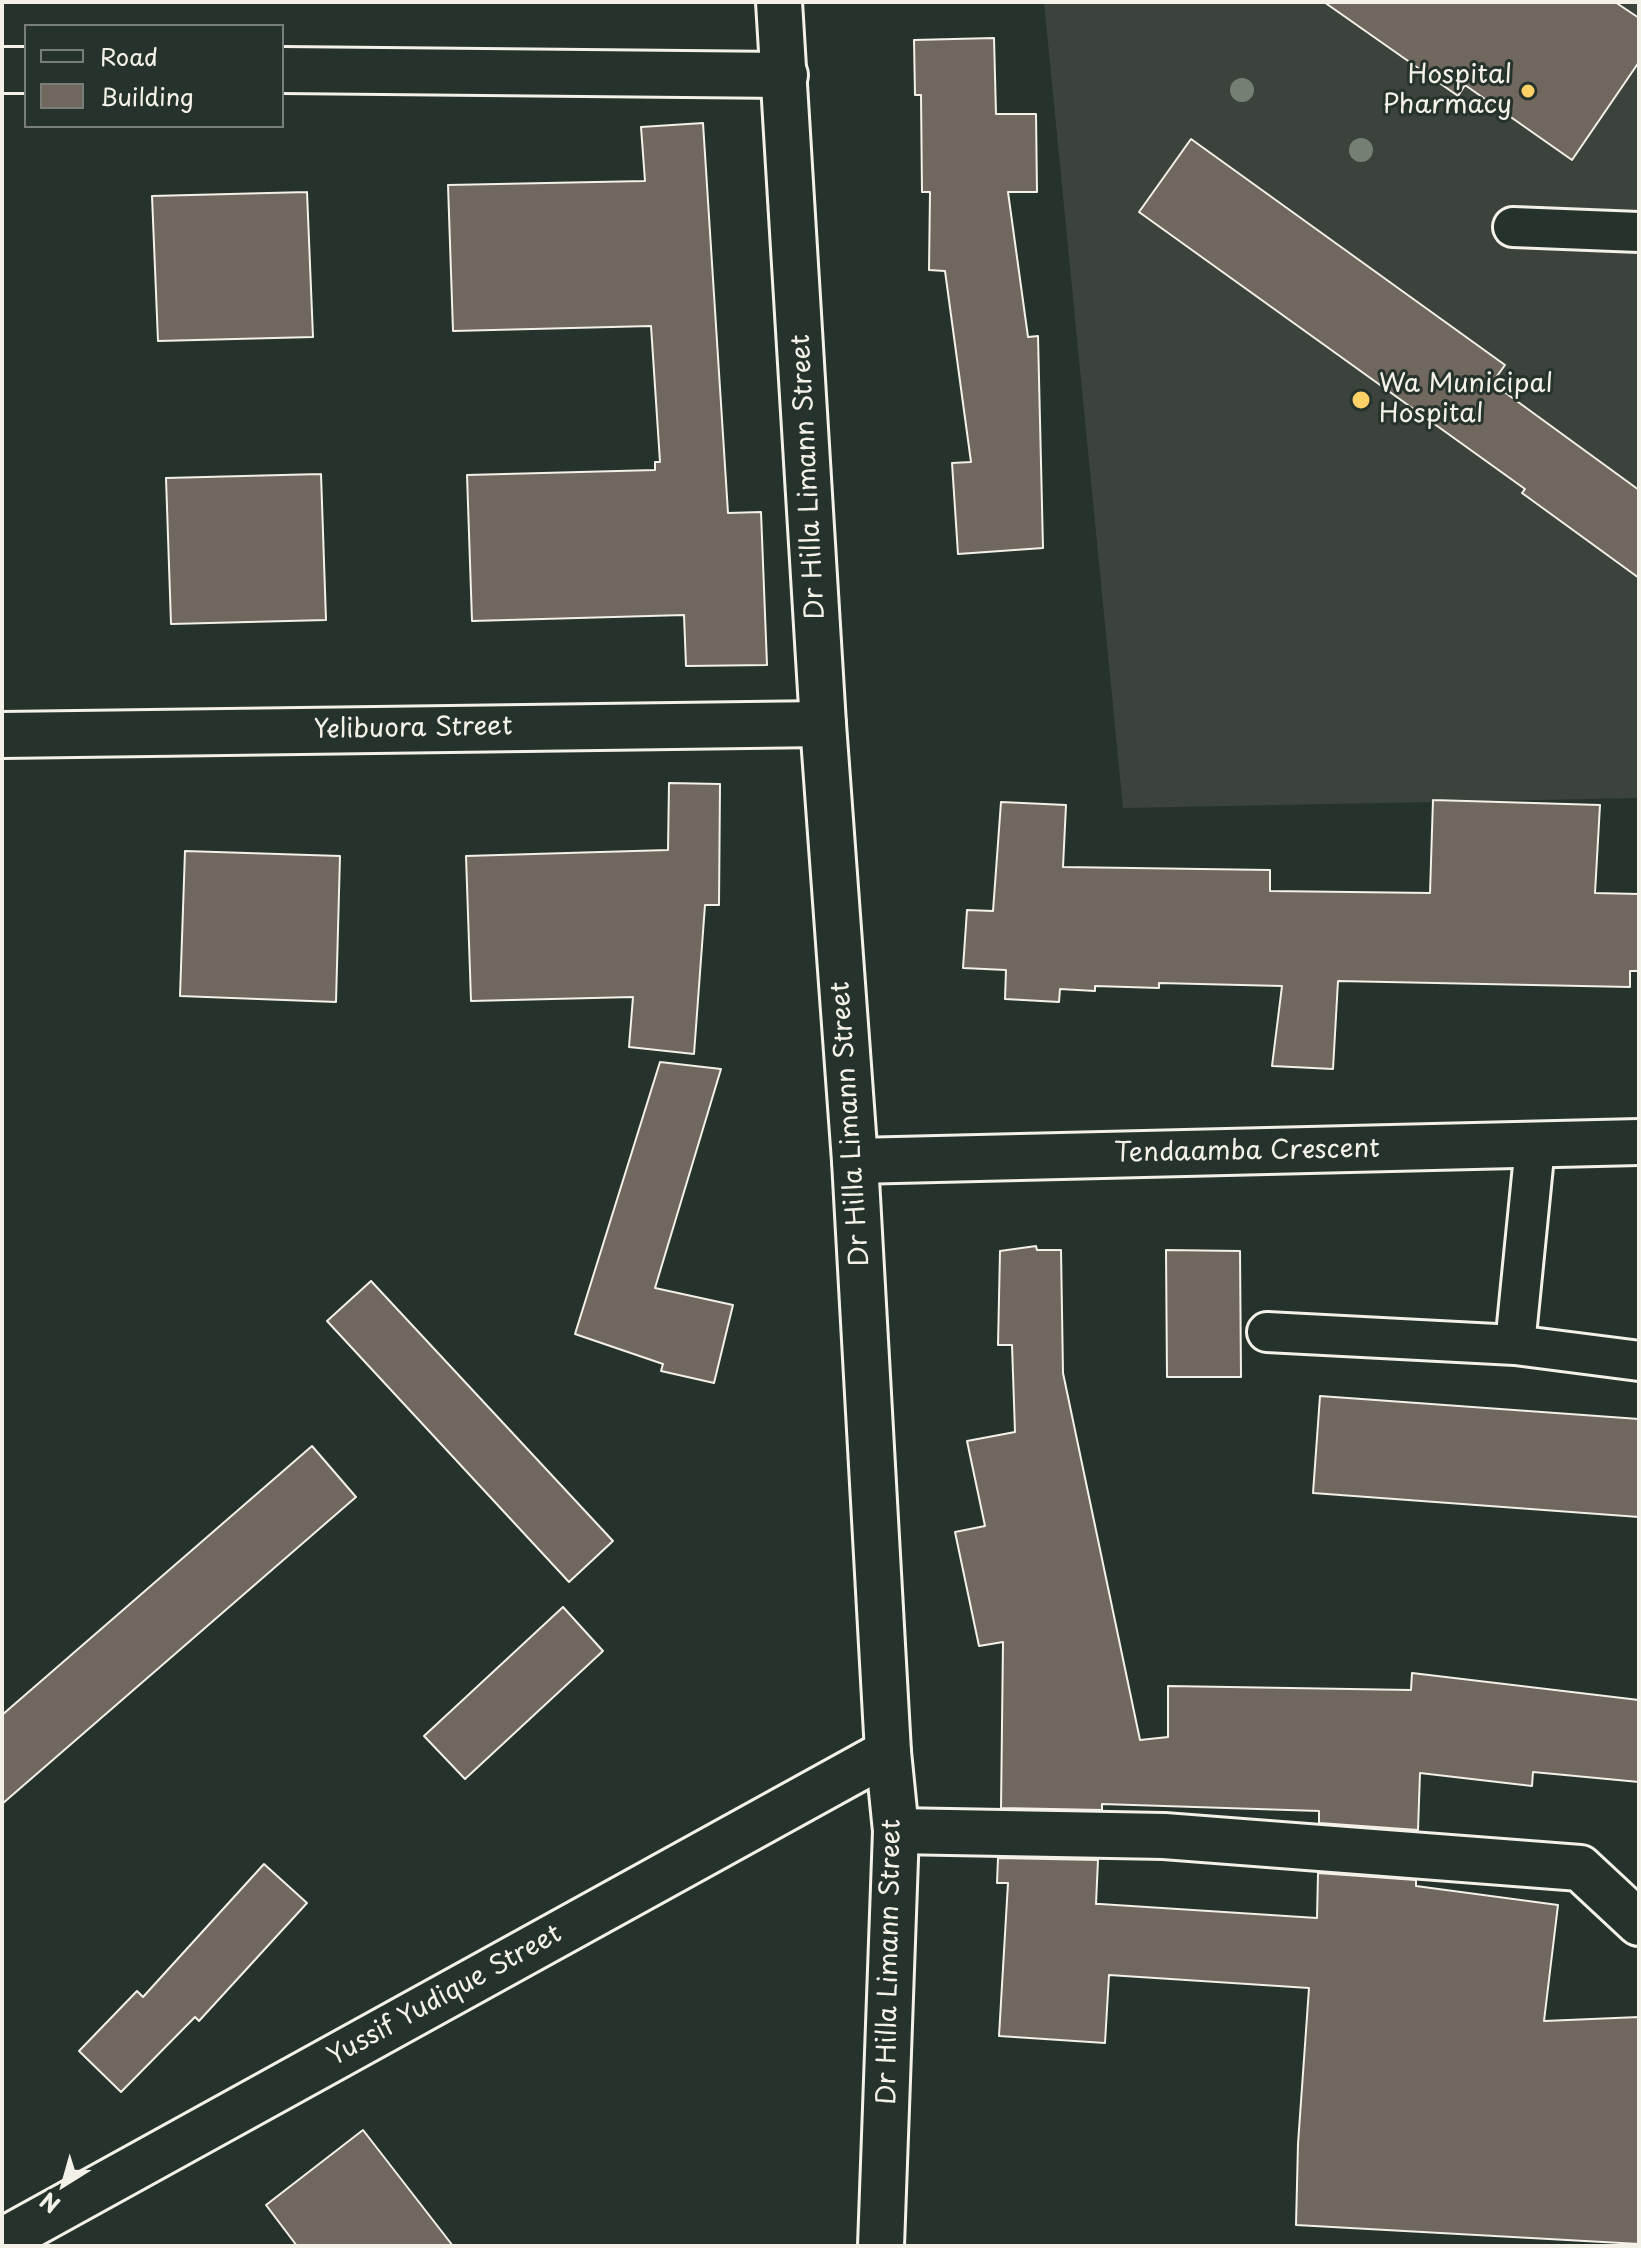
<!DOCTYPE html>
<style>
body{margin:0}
#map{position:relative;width:1641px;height:2248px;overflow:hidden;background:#26332d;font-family:"Playpen Sans",sans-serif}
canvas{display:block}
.frame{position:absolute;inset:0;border:4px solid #f4f1e8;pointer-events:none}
.legend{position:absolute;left:24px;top:24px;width:260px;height:104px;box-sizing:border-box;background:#26332d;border:2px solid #787f78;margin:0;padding:10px 14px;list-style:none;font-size:24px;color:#f4f1e8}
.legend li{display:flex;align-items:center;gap:16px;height:40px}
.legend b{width:40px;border:2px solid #787f78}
.north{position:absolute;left:24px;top:2144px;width:80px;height:80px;-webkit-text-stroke:6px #26332d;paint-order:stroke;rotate:217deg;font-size:22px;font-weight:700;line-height:32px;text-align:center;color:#f4f1e8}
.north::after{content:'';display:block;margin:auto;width:28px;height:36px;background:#f4f1e8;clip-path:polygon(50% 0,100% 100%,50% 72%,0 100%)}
</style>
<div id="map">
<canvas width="1641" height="2248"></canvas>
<div class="frame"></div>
<ul class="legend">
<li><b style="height:10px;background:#26332d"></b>Road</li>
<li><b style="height:22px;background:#70685f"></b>Building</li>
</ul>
<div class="north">N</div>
</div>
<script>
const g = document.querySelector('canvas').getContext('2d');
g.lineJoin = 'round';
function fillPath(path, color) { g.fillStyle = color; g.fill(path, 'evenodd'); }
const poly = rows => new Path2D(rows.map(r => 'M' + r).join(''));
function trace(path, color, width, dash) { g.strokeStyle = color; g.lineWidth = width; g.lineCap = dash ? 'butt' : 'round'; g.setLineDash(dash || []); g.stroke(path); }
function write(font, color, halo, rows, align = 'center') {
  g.font = font + ' "Playpen Sans",sans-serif'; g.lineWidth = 6; g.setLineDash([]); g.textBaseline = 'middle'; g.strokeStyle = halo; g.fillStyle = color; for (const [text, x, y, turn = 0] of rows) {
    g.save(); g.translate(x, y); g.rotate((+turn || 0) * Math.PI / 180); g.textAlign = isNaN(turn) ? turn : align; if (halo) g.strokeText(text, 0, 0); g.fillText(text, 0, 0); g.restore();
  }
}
fillPath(poly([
 [1044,2,1639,2,1639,798,1123,808]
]), '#3c433c');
const building = poly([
 [1324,2,1615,2,1639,18,1639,62,1572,160,1465,85,1458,96,1324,2],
 [994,38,996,114,1036,114,1037,192,1008,192,1028,337,1038,336,1043,548,958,554,952,463,971,462,945,271,929,270,930,192,922,192,921,95,915,95,914,40,994,38],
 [703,123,728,513,761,512,767,665,686,666,684,615,472,621,467,475,655,470,655,462,660,462,651,326,453,331,448,185,645,181,641,127,703,123],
 [1191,139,1505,365,1492,383,1639,490,1639,578,1522,493,1525,489,1139,212,1191,139],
 [307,192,313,337,158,341,152,196,307,192],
 [321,474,326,620,171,624,166,478,321,474],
 [669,783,720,784,719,905,705,905,694,1054,629,1047,633,997,471,1001,466,856,668,850,669,783],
 [1433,800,1600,805,1595,893,1639,894,1639,971,1630,971,1630,987,1338,981,1333,1069,1272,1066,1282,986,1159,983,1159,988,1095,986,1095,991,1060,989,1059,1002,1005,999,1006,970,963,968,967,910,993,911,1001,802,1066,805,1063,867,1270,870,1270,891,1430,893,1433,800],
 [185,851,340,856,336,1002,180,996,185,851],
 [660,1062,721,1069,655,1288,733,1305,714,1383,661,1371,663,1364,575,1334,660,1062],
 [1036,1246,1037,1250,1061,1250,1063,1373,1140,1740,1168,1737,1168,1686,1411,1690,1412,1673,1639,1700,1639,1782,1533,1772,1532,1786,1420,1773,1418,1830,1319,1823,1319,1811,1102,1804,1102,1810,1001,1808,1003,1642,979,1646,955,1532,985,1526,967,1441,1015,1432,1012,1345,998,1345,1000,1251,1036,1246],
 [1166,1250,1240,1251,1241,1377,1167,1377,1166,1250],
 [371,1281,613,1541,569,1582,327,1321,371,1281],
 [1320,1396,1639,1419,1639,1517,1313,1493,1320,1396],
 [312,1446,356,1497,2,1804,2,1715,312,1446],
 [563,1607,603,1651,465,1779,424,1736,563,1607],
 [998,1858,1098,1860,1096,1904,1100,1904,1317,1918,1318,1873,1416,1880,1416,1886,1558,1905,1544,2021,1639,2017,1639,2244,1296,2225,1298,2144,1309,1988,1109,1975,1105,2043,999,2036,1008,1883,997,1883,998,1858],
 [264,1864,307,1903,199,2021,195,2017,121,2092,79,2051,137,1991,143,1997,264,1864],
 [363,2130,453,2246,297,2246,266,2205,363,2130]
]);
fillPath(building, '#70685f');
trace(building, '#f4f1e8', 2);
const lane = poly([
 [1513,227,1639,232],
 [1267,1332,1515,1345,1639,1361],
 [1515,1345,1535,1146]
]);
const street = poly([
 [2,70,26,70],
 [282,70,785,75],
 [2,735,823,724],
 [896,1831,1164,1836,1580,1868,1639,1923],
 [2,2241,888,1752]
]);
const secondary = poly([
 [855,1161,1639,1142]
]);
const highway = poly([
 [779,2,823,724,855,1161,888,1752,896,1831,881,2246]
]);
trace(lane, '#f4f1e8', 44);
trace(street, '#f4f1e8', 50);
trace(secondary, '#f4f1e8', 50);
trace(highway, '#f4f1e8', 50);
trace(lane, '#26332d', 38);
trace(street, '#26332d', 44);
trace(secondary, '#26332d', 44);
trace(highway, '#26332d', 44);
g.fillStyle = '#757f73';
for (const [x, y] of [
 [1242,90],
 [1361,150]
]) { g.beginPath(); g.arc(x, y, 12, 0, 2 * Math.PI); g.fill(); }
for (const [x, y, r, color] of [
 [1528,91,8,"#ffd166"],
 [1361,400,10,"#ffd166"]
]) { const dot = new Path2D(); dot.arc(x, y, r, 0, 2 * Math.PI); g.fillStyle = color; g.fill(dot); trace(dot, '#26332d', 3); }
write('26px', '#f4f1e8', '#26332d', [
 ["Hospital",1512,76],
 ["Pharmacy",1512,106],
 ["Wa Municipal",1379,385,"left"],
 ["Hospital",1379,415,"left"]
], 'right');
write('26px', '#f4f1e8', '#26332d', [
 ["Dr Hilla Limann Street",809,477,-93],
 ["Yelibuora Street",413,729,-1],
 ["Dr Hilla Limann Street",851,1124,-94],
 ["Tendaamba Crescent",1247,1152,-1],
 ["Dr Hilla Limann Street",890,1962,-89],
 ["Yussif Yudique Street",445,1996,-29]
]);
</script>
